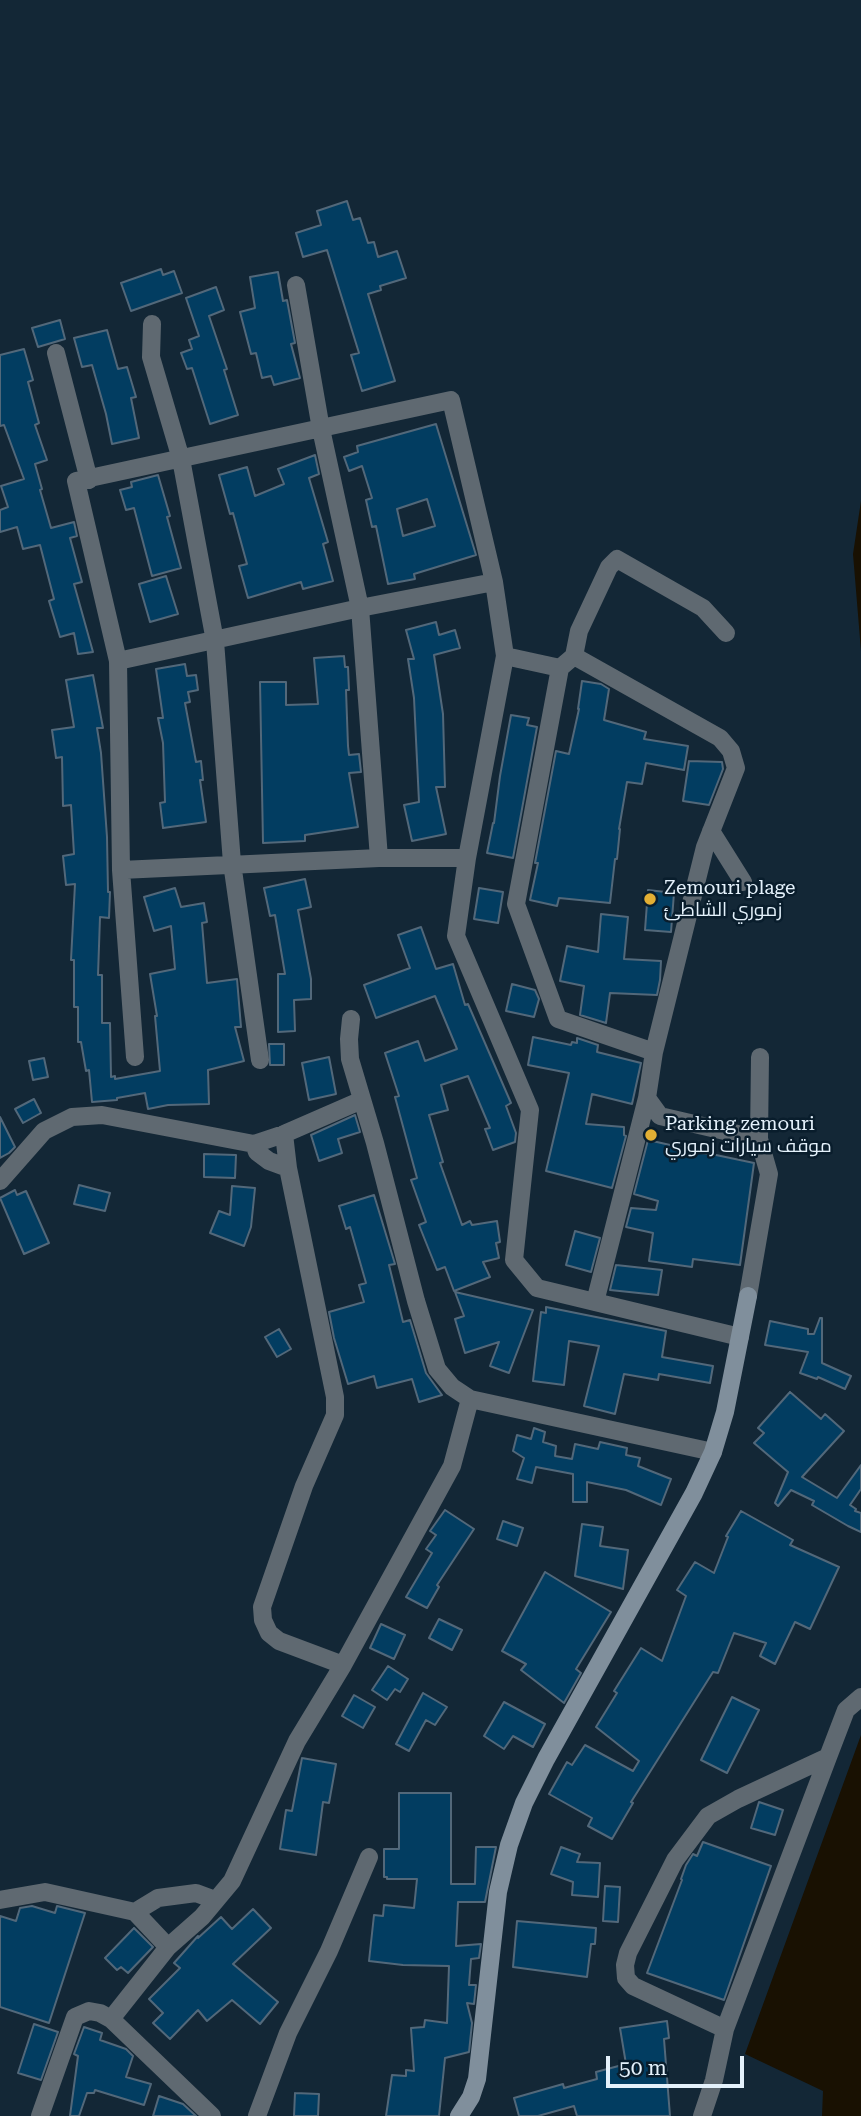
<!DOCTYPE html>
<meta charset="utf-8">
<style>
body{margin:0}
#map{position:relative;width:861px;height:2116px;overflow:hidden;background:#132736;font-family:"Roboto Serif",serif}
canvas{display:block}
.scale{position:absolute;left:606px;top:2056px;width:138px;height:32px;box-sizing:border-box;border:4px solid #e4f1fb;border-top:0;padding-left:9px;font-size:21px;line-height:24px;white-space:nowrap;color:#e4f1fb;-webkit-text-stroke:5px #091d2c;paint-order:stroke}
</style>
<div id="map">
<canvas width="861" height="2116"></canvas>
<div class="scale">50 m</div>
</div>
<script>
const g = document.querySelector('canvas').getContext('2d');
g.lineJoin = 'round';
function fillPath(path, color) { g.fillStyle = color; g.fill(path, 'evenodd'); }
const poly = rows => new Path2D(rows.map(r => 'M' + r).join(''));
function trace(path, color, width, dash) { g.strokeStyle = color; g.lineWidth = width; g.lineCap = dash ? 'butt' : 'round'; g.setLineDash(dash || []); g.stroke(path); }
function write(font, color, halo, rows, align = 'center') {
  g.font = font + ' "Roboto Serif",Cairo,serif'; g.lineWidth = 5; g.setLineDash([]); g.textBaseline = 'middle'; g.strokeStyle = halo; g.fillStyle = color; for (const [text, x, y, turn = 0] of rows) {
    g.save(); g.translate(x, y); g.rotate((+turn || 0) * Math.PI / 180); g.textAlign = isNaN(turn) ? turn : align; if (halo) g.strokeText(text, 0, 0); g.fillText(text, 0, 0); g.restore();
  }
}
fillPath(poly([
 [861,501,861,651,853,554],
 [861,1735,861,2116,822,2116,823,2091,745,2054]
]), '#191102');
const building = poly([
 [347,201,353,220,360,218,368,243,374,242,378,257,397,251,406,278,380,286,381,290,368,294,395,381,362,391,351,355,359,353,327,250,303,257,296,233,321,225,317,211,347,201],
 [161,269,163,275,174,271,182,293,131,311,121,283,161,269],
 [278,272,283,301,287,300,295,343,291,344,300,378,274,385,271,376,262,378,256,353,251,354,240,312,255,308,250,277,278,272],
 [216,287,224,310,209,316,227,369,224,370,238,415,210,424,192,368,187,369,181,353,192,349,189,340,199,336,186,298,216,287],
 [60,320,65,339,38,347,32,328,60,320],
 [107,330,118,369,127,367,136,397,131,398,139,438,112,444,106,414,92,365,82,367,74,338,107,330],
 [24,349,33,380,28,382,39,423,35,425,47,460,35,464,42,489,40,490,51,528,74,522,77,536,70,538,82,582,74,584,93,652,78,654,74,633,60,637,49,601,54,599,40,545,23,549,17,527,0,532,0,510,8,507,1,486,24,479,4,425,0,426,0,355,24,349],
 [436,424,476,555,414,574,415,579,388,584,376,526,372,527,366,500,372,498,362,466,349,471,344,457,358,452,357,446,436,424],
 [427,499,435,526,403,536,397,509,427,499],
 [315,455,319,474,309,478,328,542,323,544,333,581,303,589,301,582,248,598,239,566,247,564,233,513,230,514,219,475,247,467,255,496,284,484,278,469,315,455],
 [158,475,170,516,167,517,181,568,152,576,134,508,126,510,120,490,132,487,131,482,158,475],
 [166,576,178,614,150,622,139,584,166,576],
 [436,622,439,635,455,630,460,648,434,655,443,714,445,787,436,787,446,834,412,841,404,805,419,802,414,698,408,659,414,659,406,630,436,622],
 [344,656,345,667,348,667,349,690,346,690,348,746,349,755,359,754,361,772,349,773,358,827,305,835,305,841,263,843,260,682,286,682,286,705,318,704,314,658,344,656],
 [185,664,187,676,196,675,198,690,188,692,190,702,185,703,196,762,201,761,203,780,200,780,206,822,163,828,160,803,165,802,163,743,158,718,163,718,156,669,185,664],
 [93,675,103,728,97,728,101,753,107,837,108,892,110,892,109,918,100,917,98,975,102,975,102,1023,110,1023,111,1077,115,1076,115,1079,160,1071,155,1016,157,1016,150,974,175,969,171,926,154,931,144,897,175,888,181,907,204,903,207,922,202,923,207,983,237,979,241,1027,235,1027,244,1061,208,1070,209,1104,168,1105,148,1109,145,1093,117,1098,117,1100,92,1102,89,1070,86,1071,81,1042,78,1042,78,1007,74,1007,74,960,71,960,75,884,66,885,63,856,74,854,71,805,63,806,62,757,56,758,52,730,74,727,66,680,93,675],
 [582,681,601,684,609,689,604,720,646,732,644,739,688,746,684,770,646,763,642,784,627,782,619,829,620,829,617,859,615,859,610,903,559,898,557,906,530,900,538,863,535,863,556,751,569,754,579,709,578,709,582,681],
 [511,715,529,718,527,725,537,727,513,858,487,853,493,823,494,823,500,776,511,715],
 [689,761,722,762,723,769,709,805,683,801,689,761],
 [305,879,311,907,298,910,311,979,311,999,294,1000,295,1031,278,1032,278,974,285,974,275,915,270,916,264,888,305,879],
 [479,888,503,892,498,923,474,919,479,888],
 [648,890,674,893,671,932,645,930,648,890],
 [601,914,628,917,624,959,661,961,660,980,657,995,610,993,606,1023,580,1015,584,986,560,981,567,946,598,952,601,914],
 [421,927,436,969,453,964,465,1005,468,1004,511,1103,506,1106,516,1133,515,1142,493,1150,485,1129,490,1128,468,1076,441,1085,448,1110,429,1115,443,1162,440,1163,462,1225,470,1221,472,1225,497,1221,500,1242,496,1243,499,1258,483,1262,490,1277,454,1291,445,1267,437,1270,419,1225,426,1222,411,1180,417,1178,395,1097,399,1096,385,1053,418,1041,425,1061,457,1049,435,996,376,1018,364,985,410,968,398,935,421,927],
 [512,984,535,990,539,999,534,1017,506,1011,512,984],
 [533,1037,571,1045,572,1042,577,1043,577,1038,598,1045,597,1052,641,1063,632,1104,592,1094,586,1124,624,1127,624,1135,626,1136,612,1188,546,1171,569,1073,528,1065,533,1037],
 [269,1044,284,1044,284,1065,270,1065,269,1044],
 [329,1057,336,1094,309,1100,302,1063,329,1057],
 [44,1058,48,1077,33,1080,29,1061,44,1058],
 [34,1099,41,1113,23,1123,15,1109,34,1099],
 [355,1115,360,1132,338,1139,342,1153,319,1161,311,1135,355,1115],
 [0,1117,15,1147,9,1153,0,1158,0,1117],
 [648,1140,679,1147,678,1150,716,1155,754,1163,740,1265,693,1259,692,1267,649,1261,653,1233,626,1227,631,1208,656,1210,658,1201,634,1194,648,1140],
 [204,1154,236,1155,235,1178,204,1177,204,1154],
 [79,1185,110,1193,105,1211,74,1204,79,1185],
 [232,1186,255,1188,251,1227,244,1246,210,1233,219,1211,230,1215,232,1186],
 [15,1190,17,1195,26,1191,49,1243,24,1254,0,1198,15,1190],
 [374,1195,395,1264,389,1265,403,1322,410,1320,426,1373,442,1395,419,1402,412,1379,377,1388,374,1376,348,1384,334,1338,329,1312,364,1302,359,1285,366,1283,350,1227,346,1229,339,1206,374,1195],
 [575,1231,600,1238,591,1272,566,1265,575,1231],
 [616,1265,662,1270,658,1295,610,1290,616,1265],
 [455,1292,533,1310,509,1373,490,1366,499,1342,465,1353,455,1319,464,1316,455,1292],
 [546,1307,666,1331,662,1357,713,1366,710,1383,659,1374,658,1380,624,1374,615,1414,584,1406,599,1346,569,1341,564,1385,533,1381,541,1312,546,1313,546,1307],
 [820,1318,822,1318,822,1363,851,1376,845,1389,818,1377,817,1379,800,1373,808,1352,765,1345,770,1321,808,1329,808,1334,814,1334,820,1318],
 [279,1329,291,1349,277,1357,265,1337,279,1329],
 [790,1392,821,1419,825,1414,844,1431,802,1477,837,1498,861,1465,861,1489,850,1505,856,1509,855,1511,861,1513,861,1532,848,1526,812,1505,814,1501,791,1490,778,1506,775,1503,788,1472,754,1443,764,1433,758,1428,790,1392],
 [534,1428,545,1432,543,1442,556,1446,555,1456,572,1459,575,1444,598,1449,600,1442,627,1448,626,1455,640,1458,638,1466,671,1479,661,1505,626,1490,587,1482,587,1502,573,1502,573,1474,536,1467,532,1483,517,1479,524,1458,513,1451,517,1435,531,1439,534,1428],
 [445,1510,474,1529,437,1585,439,1587,427,1608,406,1597,432,1553,426,1549,436,1535,430,1531,445,1510],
 [741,1511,793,1540,790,1545,839,1567,810,1629,795,1622,775,1664,760,1656,766,1643,734,1633,718,1673,713,1672,631,1802,633,1803,612,1839,588,1826,592,1818,549,1794,567,1762,572,1765,585,1745,633,1771,639,1761,596,1727,617,1693,614,1691,641,1648,662,1661,686,1596,677,1590,695,1562,714,1573,728,1537,726,1536,741,1511],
 [503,1521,523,1528,517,1546,497,1539,503,1521],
 [582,1524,603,1527,600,1546,628,1550,623,1589,575,1576,582,1524],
 [545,1572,611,1612,576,1669,581,1673,564,1703,521,1670,526,1664,502,1651,545,1572],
 [439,1619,462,1630,452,1650,429,1638,439,1619],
 [381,1624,405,1635,394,1659,370,1648,381,1624],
 [388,1666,408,1679,400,1692,395,1689,387,1700,372,1690,388,1666],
 [423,1693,447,1707,435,1725,426,1720,409,1751,396,1744,423,1693],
 [354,1695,375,1707,363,1728,342,1716,354,1695],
 [732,1697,759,1710,727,1773,701,1760,732,1697],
 [504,1702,545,1724,533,1747,513,1736,504,1749,484,1736,504,1702],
 [302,1758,336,1764,329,1803,323,1802,316,1855,280,1849,286,1810,292,1811,302,1758],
 [399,1793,451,1793,451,1884,475,1884,476,1847,496,1847,485,1902,458,1902,456,1946,481,1944,479,1958,471,1959,469,1985,476,1985,474,2004,467,2003,472,2023,469,2052,445,2058,439,2116,386,2116,392,2075,406,2076,406,2070,414,2071,411,2028,424,2027,425,2020,447,2023,449,1966,403,1965,369,1961,374,1915,383,1916,384,1905,414,1908,417,1879,387,1879,387,1877,384,1877,384,1849,399,1849,399,1793],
 [759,1802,783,1810,775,1835,751,1828,759,1802],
 [703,1842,771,1866,724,2000,647,1973,682,1880,681,1879,686,1865,693,1854,697,1856,703,1842],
 [561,1847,580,1854,577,1862,600,1863,598,1897,572,1895,573,1882,551,1874,561,1847],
 [605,1886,620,1887,618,1922,603,1921,605,1886],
 [32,1906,55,1913,57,1906,85,1913,49,2023,0,2007,0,1916,16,1921,20,1908,32,1906],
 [253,1909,271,1928,233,1964,278,2002,260,2024,232,2000,207,2021,198,2010,170,2039,153,2023,163,2013,149,1999,180,1968,174,1963,198,1936,198,1938,221,1917,232,1929,253,1909],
 [517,1921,596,1928,595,1944,591,1944,587,1977,513,1967,517,1921],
 [134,1928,153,1947,128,1973,121,1967,117,1970,105,1958,134,1928],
 [667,2021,669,2038,664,2039,670,2116,577,2116,574,2106,538,2116,519,2116,514,2098,563,2084,564,2088,597,2079,596,2072,626,2064,620,2028,667,2021],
 [34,2024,58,2032,41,2080,18,2073,34,2024],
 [84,2027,102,2033,100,2040,126,2049,133,2056,126,2077,151,2084,144,2105,95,2090,94,2093,87,2093,79,2116,70,2116,78,2056,74,2054,84,2027],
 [295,2093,319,2094,318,2116,294,2116,295,2093],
 [159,2096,183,2104,196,2116,153,2116,159,2096]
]);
fillPath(building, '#023d61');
trace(building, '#52687a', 2);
trace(poly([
 [296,285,321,429,360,608,379,858],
 [152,324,151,357,181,459,215,641,232,863,260,1060],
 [56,353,89,480],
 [505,656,560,668,516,904,558,1019,654,1052],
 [574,656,579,631,609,567,617,559,703,608,726,633],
 [118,661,360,608,494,582],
 [560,668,574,656,720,738,731,751,736,768,705,847,654,1052,647,1098,660,1116,759,1139,769,1174,748,1296],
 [711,831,743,882],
 [121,870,379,858,467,858],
 [351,1019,349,1039,350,1059,375,1143,416,1301,437,1369,452,1387,470,1399,713,1452],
 [135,1057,121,870,118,661,76,481,451,400,494,582,505,656,467,858,456,936,530,1110,514,1260,537,1288,740,1337],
 [284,1134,288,1168,335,1397,335,1415,304,1486,262,1607,263,1620,269,1633,279,1641,343,1665],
 [759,1139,760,1057],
 [254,1144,257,1152,269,1161,288,1168],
 [0,1181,44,1131,72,1117,102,1115,254,1144,284,1134,362,1100],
 [595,1302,647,1098],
 [0,1900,45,1892,135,1912,168,1947],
 [135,1912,158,1898,196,1893,215,1900],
 [111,2019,168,1947,202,1917,232,1881,297,1741,343,1665,452,1466,470,1399],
 [725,2029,633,1986,626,1978,625,1965,628,1953,675,1860,708,1816,738,1799,828,1757],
 [40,2116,75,2017,89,2011,100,2013,111,2019,212,2116],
 [257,2116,288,2033,329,1951,369,1857],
 [702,2116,714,2080,725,2029,828,1757,846,1710,861,1697]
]), '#5f6971', 18);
trace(poly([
 [459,2116,471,2097,477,2079,498,1892,509,1845,524,1803,546,1759,694,1493,713,1452,725,1412,748,1296]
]), '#808f9c', 18);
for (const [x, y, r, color] of [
 [650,899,7,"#e2af34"],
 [651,1135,7,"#e2af34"]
]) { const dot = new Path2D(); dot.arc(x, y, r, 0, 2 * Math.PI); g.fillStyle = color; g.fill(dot); trace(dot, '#091d2c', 2.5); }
write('19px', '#e4f1fb', '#091d2c', [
 ["Zemouri plage",664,888],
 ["زموري الشاطئ",664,910],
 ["Parking zemouri",665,1124],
 ["موقف سيارات زموري",665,1146]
], 'left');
</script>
